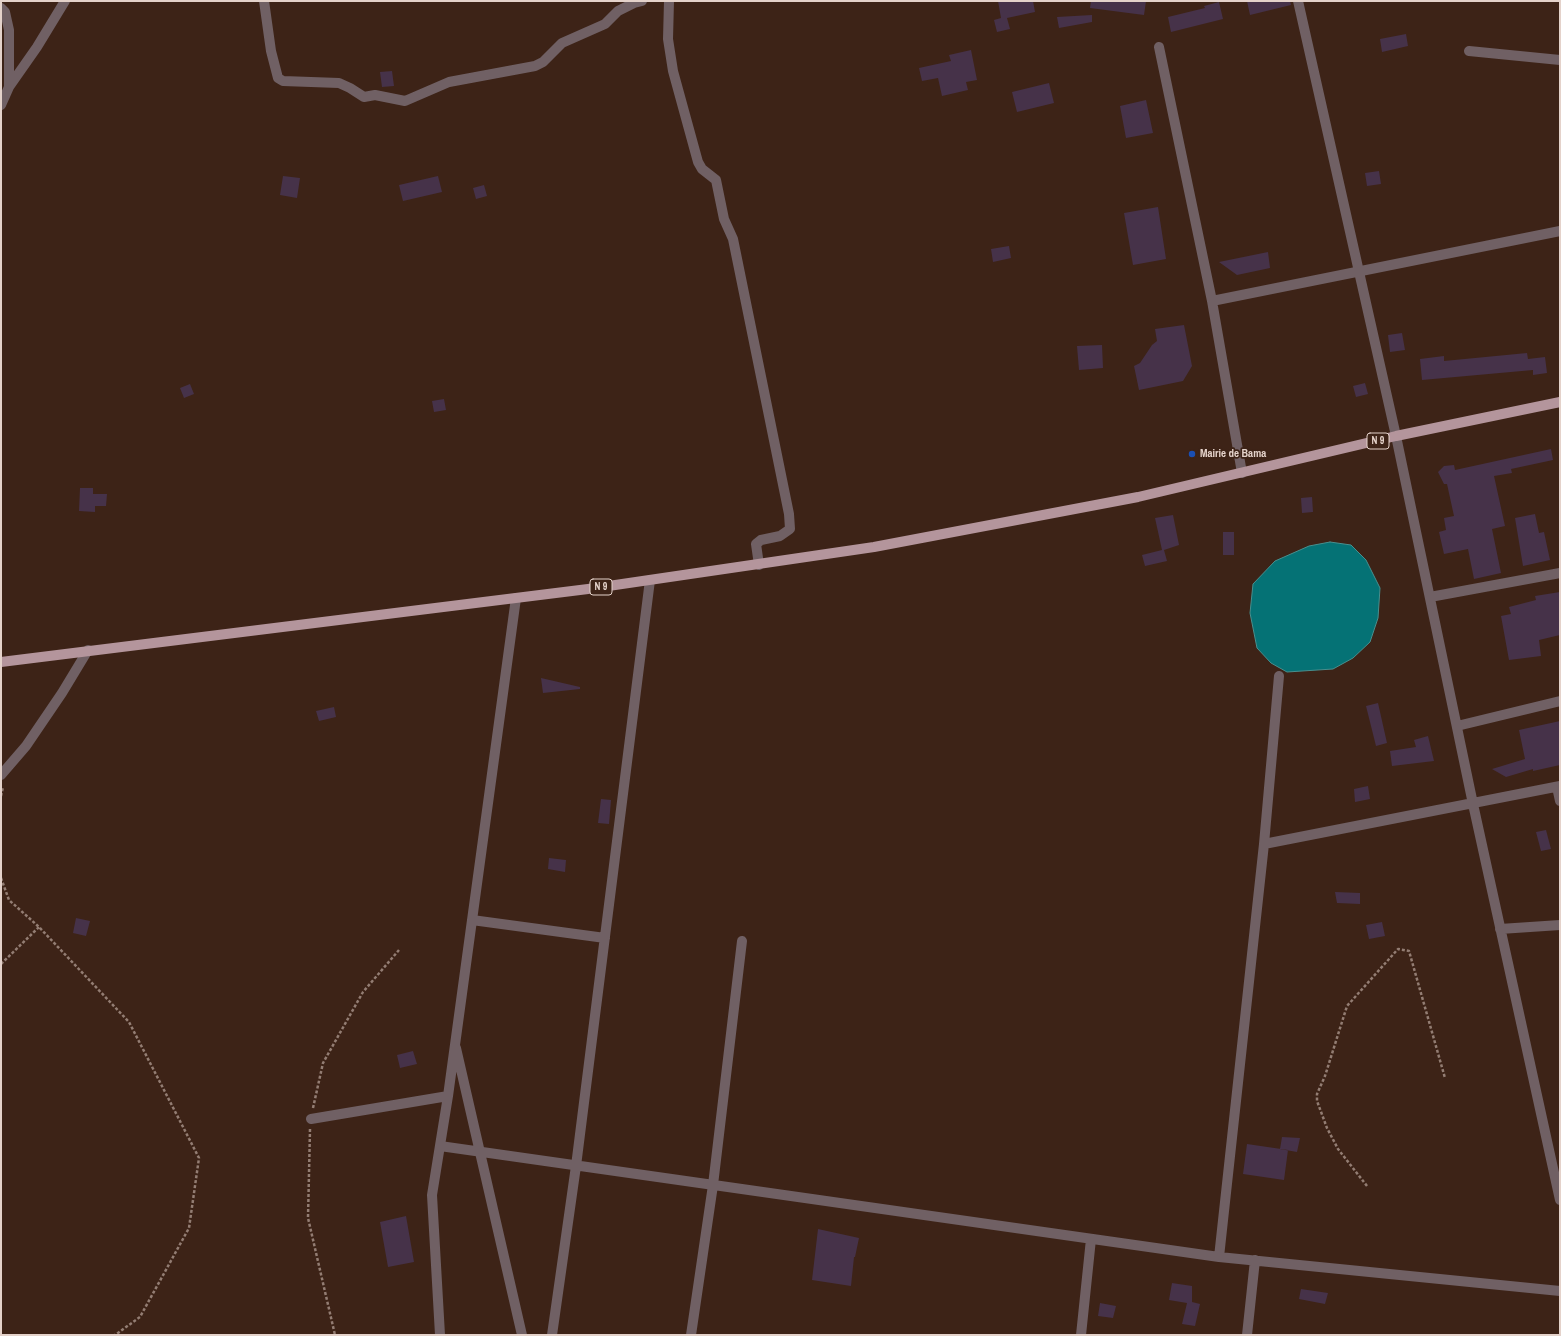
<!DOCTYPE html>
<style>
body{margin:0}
#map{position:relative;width:1561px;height:1336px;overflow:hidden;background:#3d2317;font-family:"Archivo Narrow",sans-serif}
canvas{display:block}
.frame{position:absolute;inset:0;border:2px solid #e4d2ca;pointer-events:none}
</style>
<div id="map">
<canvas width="1561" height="1336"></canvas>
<div class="frame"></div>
</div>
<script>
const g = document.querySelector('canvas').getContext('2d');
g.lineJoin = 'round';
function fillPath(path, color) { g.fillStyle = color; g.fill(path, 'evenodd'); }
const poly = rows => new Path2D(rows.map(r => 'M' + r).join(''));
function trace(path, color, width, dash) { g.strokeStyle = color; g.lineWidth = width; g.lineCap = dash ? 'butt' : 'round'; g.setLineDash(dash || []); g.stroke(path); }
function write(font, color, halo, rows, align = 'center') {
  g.font = font + ' "Archivo Narrow",sans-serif'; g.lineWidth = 3.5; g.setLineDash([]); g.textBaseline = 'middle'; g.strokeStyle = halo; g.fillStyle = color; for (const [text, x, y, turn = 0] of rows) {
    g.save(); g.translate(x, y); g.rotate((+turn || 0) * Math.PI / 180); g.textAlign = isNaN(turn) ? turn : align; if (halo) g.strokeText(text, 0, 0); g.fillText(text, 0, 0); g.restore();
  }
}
const water = poly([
 [1330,542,1351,545,1366,560,1380,588,1378,618,1370,642,1353,658,1333,669,1287,672,1271,663,1257,648,1250,613,1253,584,1275,561,1309,546,1330,542]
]);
fillPath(water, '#057275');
trace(water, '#488f8e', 1);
fillPath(poly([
 [998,1,1033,1,1035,12,1007,18,1010,29,997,32,994,20,1001,18],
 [1091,1,1146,1,1144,15,1090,8],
 [1247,1,1290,1,1291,5,1250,15],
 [1219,2,1223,19,1171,32,1168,17,1205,8,1204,6],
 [1092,15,1092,22,1059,28,1057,17],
 [1406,34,1408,46,1382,52,1380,39],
 [971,50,977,80,966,82,968,90,942,96,938,78,922,81,919,68,951,61,949,55],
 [392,71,394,86,382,87,380,72],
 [1049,83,1054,103,1017,112,1012,92],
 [1146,100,1153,133,1126,138,1120,106],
 [1379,171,1381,184,1367,186,1365,173],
 [283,176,300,178,297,198,280,195],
 [438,176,442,192,403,201,399,185],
 [484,185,487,196,476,199,473,188],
 [1158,207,1166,259,1133,265,1124,213],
 [1009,246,1011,258,993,262,991,249],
 [1268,252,1270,268,1237,275,1219,262],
 [1184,325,1192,366,1183,381,1139,390,1134,366,1140,363,1152,345,1157,341,1155,329],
 [1402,333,1405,350,1390,352,1388,335],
 [1102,345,1103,368,1079,370,1077,346],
 [1527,353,1528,359,1545,357,1547,373,1533,375,1533,370,1422,380,1420,359,1444,356,1444,361],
 [1365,383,1368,394,1356,397,1353,386],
 [190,384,194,394,184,398,180,388],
 [444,399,446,410,434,412,432,401],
 [1551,449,1553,460,1511,469,1512,473,1494,476,1505,526,1492,529,1501,573,1474,579,1468,549,1444,554,1439,532,1446,530,1444,518,1454,516,1447,484,1444,484,1438,472,1444,466,1454,465,1455,470],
 [80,488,93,488,93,494,107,494,106,506,95,506,95,512,79,511],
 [1312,497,1313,512,1302,513,1301,498],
 [1535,514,1539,533,1544,532,1550,560,1523,566,1515,518],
 [1173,515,1179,545,1164,550,1167,561,1145,566,1142,555,1162,550,1155,518],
 [1223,532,1234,532,1234,555,1223,555],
 [1560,592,1560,635,1539,640,1541,656,1509,660,1501,616,1511,614,1509,607,1536,600,1535,596],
 [541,678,580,687,580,689,543,693],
 [1378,703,1387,743,1376,746,1366,706],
 [334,707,336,717,319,721,316,711],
 [1560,721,1560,765,1533,771,1533,769,1506,777,1492,769,1525,759,1519,730],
 [1428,736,1434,761,1392,766,1390,751,1416,747,1414,740],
 [1368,786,1370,799,1355,802,1354,789],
 [601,799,611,800,609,824,598,823],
 [1546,830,1551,849,1541,851,1536,832],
 [549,858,566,860,565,872,548,869],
 [1335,892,1360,893,1360,904,1337,903],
 [76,918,90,921,86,936,73,933],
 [1382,922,1385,936,1369,939,1366,925],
 [413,1051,417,1064,400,1068,397,1055],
 [1282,1137,1300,1138,1297,1152,1280,1149],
 [1247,1144,1288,1150,1284,1180,1243,1174],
 [406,1216,414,1262,388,1267,380,1222],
 [818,1229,859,1238,855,1257,854,1257,851,1286,812,1280],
 [1172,1283,1192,1286,1192,1302,1200,1304,1195,1326,1182,1324,1187,1303,1169,1300],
 [1301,1289,1328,1293,1325,1304,1299,1299],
 [1100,1303,1116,1306,1113,1318,1098,1316]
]), '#463249');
trace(poly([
 [1,796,3,787],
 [1,878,9,900,39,927,129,1022,199,1158,189,1228,140,1317,115,1335],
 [1,964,39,927],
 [313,1108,323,1063,363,992,399,950],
 [310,1129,308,1218,335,1335],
 [1367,1186,1338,1149,1327,1128,1317,1101,1317,1094,1325,1076,1347,1006,1398,949,1409,951,1445,1078]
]), '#937d73', 2.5, [3, 2]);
trace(poly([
 [264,1,271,51,278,78,283,81,339,83,350,88,364,97,375,95,405,101,449,82,535,66,543,62,562,43,605,24,618,11,634,3,642,1],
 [669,1,668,39,673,71,698,162,702,169,716,180,724,219,733,239,789,514,790,529,780,536,761,540,756,544,759,565],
 [1298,1,1396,436,1473,804,1560,1200],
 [1,8,5,12,9,30,9,87],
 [1159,47,1212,301,1242,473],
 [1469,51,1560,60],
 [1,105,9,87,37,47,65,1],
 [1212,301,1560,231],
 [1430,597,1560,573],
 [1457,726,1560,701],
 [1,775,26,746,62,693,88,650],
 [1557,787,1560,801],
 [1264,844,1560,786],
 [472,920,605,938],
 [1500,929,1560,925],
 [456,1048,522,1335],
 [311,1119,448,1096],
 [440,1146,1219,1257,1560,1291],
 [1219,1257,1264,844,1279,676],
 [440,1335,432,1195,448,1096,516,598],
 [552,1335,576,1166,650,580],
 [691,1335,713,1185,742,941],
 [1081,1335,1091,1239],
 [1247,1335,1255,1260]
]), '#706064', 10);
trace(poly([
 [1,662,588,589,874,547,1138,497,1396,436,1560,402]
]), '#b4959c', 10);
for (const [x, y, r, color] of [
 [1192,454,4,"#1a4fb4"]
]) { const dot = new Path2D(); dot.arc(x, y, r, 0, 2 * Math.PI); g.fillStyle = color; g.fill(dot); trace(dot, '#3d2317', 1.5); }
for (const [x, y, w] of [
 [1378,441,22],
 [601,587,22]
]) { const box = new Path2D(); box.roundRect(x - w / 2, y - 8, w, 16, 3); g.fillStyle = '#3d2317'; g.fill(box); trace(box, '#e4d2ca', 1); }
write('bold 10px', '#e4d2ca', null, [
 ["N 9",1378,441],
 ["N 9",601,587]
]);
write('bold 11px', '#e4d2ca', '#3d2317', [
 ["Mairie de Bama",1200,454]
], 'left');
</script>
